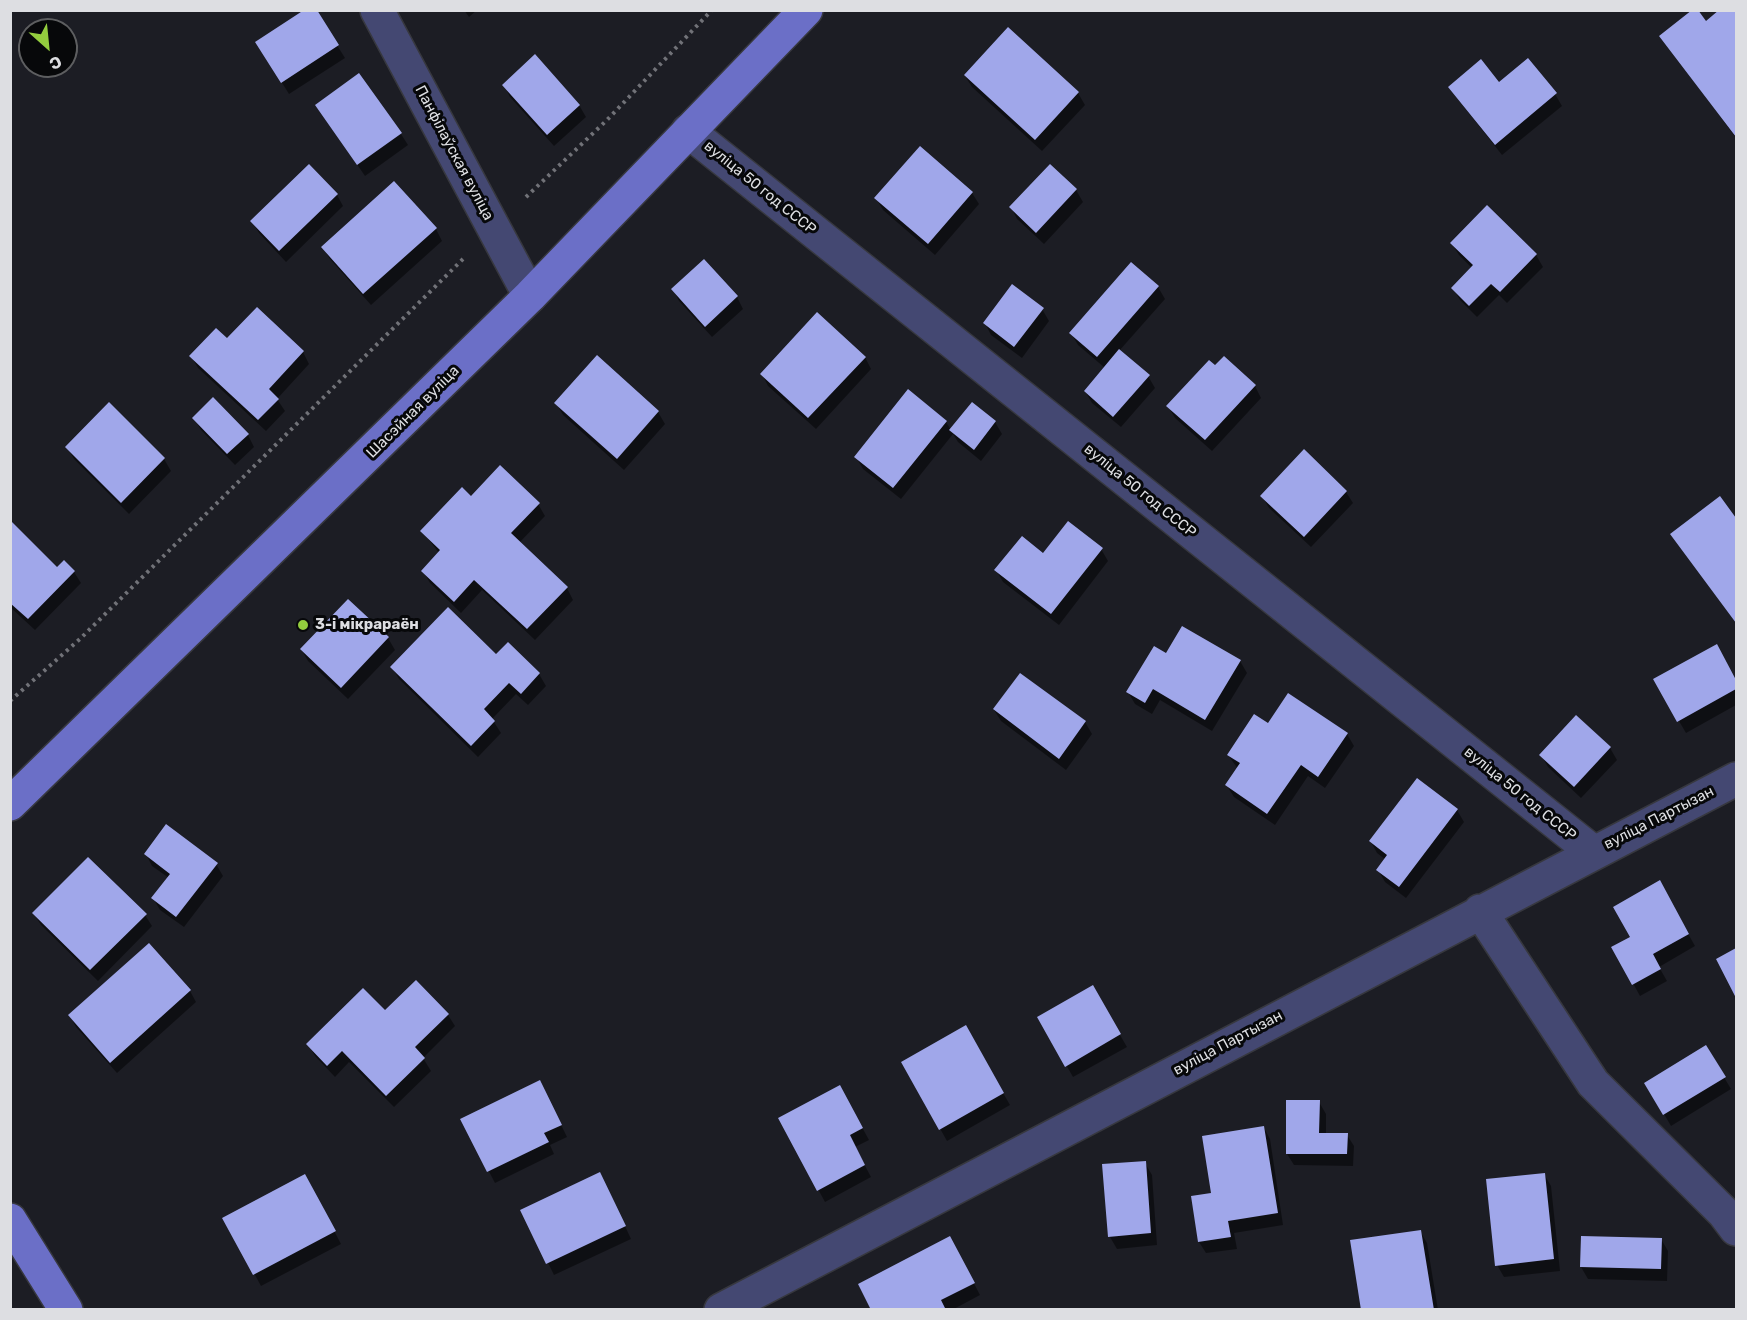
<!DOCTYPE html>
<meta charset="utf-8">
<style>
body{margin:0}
#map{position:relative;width:1747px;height:1320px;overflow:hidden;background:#1c1d24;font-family:Rubik,sans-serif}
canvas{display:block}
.frame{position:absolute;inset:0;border:12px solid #dddee2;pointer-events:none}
.north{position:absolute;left:18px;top:18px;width:60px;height:60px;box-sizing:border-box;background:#07080a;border:2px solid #5d5e60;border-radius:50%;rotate:153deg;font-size:16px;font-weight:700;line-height:24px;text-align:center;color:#dddee2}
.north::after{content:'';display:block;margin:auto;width:21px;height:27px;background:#93cd3e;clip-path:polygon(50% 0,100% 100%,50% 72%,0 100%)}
</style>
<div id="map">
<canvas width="1747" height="1320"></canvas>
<div class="frame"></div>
<div class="north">С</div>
</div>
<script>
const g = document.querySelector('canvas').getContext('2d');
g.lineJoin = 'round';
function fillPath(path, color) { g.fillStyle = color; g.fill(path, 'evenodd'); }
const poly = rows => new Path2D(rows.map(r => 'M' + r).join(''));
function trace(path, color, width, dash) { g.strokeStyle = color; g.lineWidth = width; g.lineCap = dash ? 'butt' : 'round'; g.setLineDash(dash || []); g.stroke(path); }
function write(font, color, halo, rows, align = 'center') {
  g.font = font + ' Rubik,sans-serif'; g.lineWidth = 6; g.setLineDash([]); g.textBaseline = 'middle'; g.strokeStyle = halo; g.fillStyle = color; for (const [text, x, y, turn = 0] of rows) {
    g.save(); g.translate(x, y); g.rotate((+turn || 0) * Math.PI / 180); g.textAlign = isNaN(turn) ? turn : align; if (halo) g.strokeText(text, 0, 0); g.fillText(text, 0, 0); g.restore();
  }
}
fillPath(poly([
 [315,10,345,58,289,94,264,54],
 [464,10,477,10,469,17],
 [1722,10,1736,10,1736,138,1661,36,1705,23],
 [1008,30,1078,93,1085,105,1042,151,972,87,965,76],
 [1499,84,1555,94,1562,106,1502,155,1449,88],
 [504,85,579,105,586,117,554,146,510,97],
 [317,106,401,134,408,145,365,176],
 [1076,190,1083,202,1044,244,1017,219,1011,207],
 [972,193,979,204,935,255,883,210,876,198],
 [337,195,343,206,286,262,259,233,252,221],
 [436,229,442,241,371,305,330,259,323,248],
 [1452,244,1536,255,1543,267,1507,303,1499,295,1477,317,1460,300,1453,288,1472,268,1459,255],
 [1158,287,1165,299,1119,351,1148,376,1155,388,1121,427,1092,403,1085,391,1105,368,1078,345,1071,333],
 [673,289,737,297,743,309,712,337,679,301],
 [1042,309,1049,321,1022,358,991,335,985,323],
 [227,341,303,352,309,364,277,399,285,411,266,431,198,368,191,356],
 [597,357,658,412,665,424,624,470,563,415,556,403],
 [865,357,871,369,816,429,768,386,762,374],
 [1255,386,1261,398,1212,451,1175,418,1168,406],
 [194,418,248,435,254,447,235,465,201,430],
 [946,422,951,430,995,422,1002,434,981,461,958,442,953,434,901,499,863,469,856,457],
 [67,447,164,459,171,471,129,514,74,459],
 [1346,492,1353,503,1311,547,1269,508,1262,496],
 [471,498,538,504,545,516,519,543,567,588,573,600,535,640,482,590,461,613,430,583,423,571,439,553,422,531],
 [1720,498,1736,521,1736,623,1672,535],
 [10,522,57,569,74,572,81,583,35,630,10,607],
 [1101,549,1108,561,1059,625,1003,582,996,570,1044,555],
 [348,601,388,638,395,650,348,699,308,661,301,649],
 [508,644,539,674,546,686,528,705,516,694,492,719,501,733,478,757,399,679,392,667,496,656],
 [1716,646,1736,682,1736,705,1686,733,1655,680],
 [1167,655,1240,661,1247,673,1212,731,1160,700,1152,714,1135,704,1128,692],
 [1020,675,1085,722,1092,734,1066,770,1001,721,994,710],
 [1268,725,1347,734,1354,746,1325,788,1308,776,1275,825,1234,797,1227,786,1238,769,1228,755],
 [1610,748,1617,760,1581,798,1548,767,1541,755],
 [1417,780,1457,810,1464,822,1406,898,1385,882,1378,870,1386,860,1377,853,1371,842],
 [146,854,216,864,223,876,184,927,160,910,153,898,169,878,152,866],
 [1659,882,1695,946,1659,967,1667,981,1640,996,1613,947,1632,938],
 [34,914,145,915,152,926,98,981,41,925],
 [1736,949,1736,994,1718,960],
 [1092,987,1127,1047,1073,1077,1039,1017],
 [190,991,196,1002,117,1073,76,1027,70,1016],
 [385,1012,448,1015,455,1026,423,1058,431,1071,394,1107,349,1062,335,1077,315,1056,308,1044],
 [965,1027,1010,1105,947,1141,903,1063],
 [1706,1047,1731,1089,1671,1126,1646,1083],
 [546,1094,567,1137,550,1145,554,1154,495,1183,462,1120],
 [846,1098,869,1140,855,1147,871,1177,825,1202,780,1119],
 [1319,1102,1326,1114,1326,1135,1347,1135,1354,1146,1353,1166,1294,1165,1287,1154],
 [1264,1128,1270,1139,1283,1225,1234,1233,1237,1249,1206,1253,1199,1242,1212,1194],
 [1145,1163,1152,1175,1157,1245,1117,1249,1110,1237],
 [1544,1174,1551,1186,1560,1271,1504,1277,1497,1265],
 [606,1185,631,1239,554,1275,522,1210],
 [311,1187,341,1244,261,1286,224,1218],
 [1420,1231,1427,1243,1438,1310,1362,1310],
 [1661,1239,1668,1251,1667,1281,1588,1279,1581,1267],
 [956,1249,980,1295,952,1310,872,1310]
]), '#0007');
fillPath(poly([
 [304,10,317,10,339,45,281,83,255,42],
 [1692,10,1698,10,1706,21,1719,10,1736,10,1736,137,1659,36],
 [1008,27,1079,92,1035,140,964,75],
 [535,54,580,105,547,135,502,85],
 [1528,58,1557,93,1495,145,1448,87,1481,59,1499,82],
 [359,73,402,133,357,165,315,105],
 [920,146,973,192,928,244,874,198],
 [309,164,338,194,279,251,250,221],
 [1050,164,1077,189,1036,233,1009,207],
 [394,181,437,228,363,294,321,247],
 [1487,205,1537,254,1500,292,1491,284,1469,306,1451,288,1473,265,1450,243],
 [704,259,738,296,705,327,671,289],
 [1131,262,1159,286,1097,357,1069,333],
 [1012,284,1044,308,1014,347,983,323],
 [257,307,304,351,269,389,279,399,258,420,189,356,216,328,227,338],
 [817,312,866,357,808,418,760,374],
 [1119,349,1150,375,1113,417,1084,391],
 [597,355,659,411,617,459,554,403],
 [1224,356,1256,385,1205,440,1166,406,1209,360,1215,365],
 [908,389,947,421,893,488,854,457],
 [213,397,249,434,227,454,192,418],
 [109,402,165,458,121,503,65,447],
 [972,402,996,421,974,450,949,430],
 [1304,449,1347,491,1304,537,1260,496],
 [500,465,540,503,511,533,568,587,527,629,474,580,454,602,421,571,440,550,420,531,462,487,471,496],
 [1720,496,1736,518,1736,623,1670,534],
 [10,520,57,567,64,560,75,571,28,619,10,603],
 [1068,521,1103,548,1051,614,994,570,1022,536,1043,553],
 [348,599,389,637,341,688,300,649],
 [448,607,496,654,508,642,540,673,521,694,509,683,484,709,495,721,471,746,390,667],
 [1182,626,1241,660,1205,720,1153,689,1145,703,1126,692,1154,646,1166,653],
 [1717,644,1736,680,1736,689,1677,722,1653,679],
 [1020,673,1086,721,1059,759,993,709],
 [1288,693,1348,733,1318,777,1301,765,1267,814,1225,785,1240,763,1227,755,1254,714,1268,723],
 [1576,715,1611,747,1574,787,1539,755],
 [1417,778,1458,809,1399,887,1376,870,1387,855,1369,841],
 [166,824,218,863,176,917,151,898,170,874,144,854],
 [88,857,147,914,90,970,32,913],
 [1660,880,1689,934,1653,954,1661,969,1632,985,1611,947,1630,937,1613,907],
 [149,943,191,990,110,1063,68,1015],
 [1736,948,1736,998,1716,959],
 [416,980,449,1014,415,1047,425,1058,386,1096,342,1051,327,1066,306,1044,363,988,385,1010],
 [1093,985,1121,1034,1065,1067,1037,1017],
 [966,1025,1004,1093,939,1130,901,1062],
 [1706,1045,1726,1077,1663,1115,1644,1083],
 [540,1080,562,1125,544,1133,549,1142,487,1172,460,1119],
 [840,1085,863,1128,850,1135,865,1165,817,1191,778,1118],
 [1286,1100,1320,1100,1319,1133,1348,1133,1347,1154,1286,1154],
 [1264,1126,1278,1213,1228,1221,1231,1237,1198,1242,1191,1196,1211,1193,1202,1136],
 [1146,1161,1151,1233,1108,1237,1102,1164],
 [600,1172,626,1226,546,1264,520,1210],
 [1545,1173,1554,1259,1495,1266,1486,1179],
 [305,1174,336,1231,253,1275,222,1218],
 [1421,1230,1434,1310,1361,1310,1350,1240],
 [950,1236,975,1283,941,1300,946,1310,871,1310,858,1284],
 [1581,1236,1662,1238,1661,1269,1580,1267]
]), '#a0a7ea');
const minor = poly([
 [377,10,530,296],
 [688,131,1593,852],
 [1480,911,1593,1083,1724,1213,1736,1229],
 [721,1310,1736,779]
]);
const major = poly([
 [10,804,530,296,806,10],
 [10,1220,66,1310]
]);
trace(minor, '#37383f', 36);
trace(major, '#37383f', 36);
trace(poly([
 [526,197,607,120,712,10],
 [10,701,80,639,463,259]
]), '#717278', 4, [3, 4.5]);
trace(minor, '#444872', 33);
trace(major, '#6b6fc7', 33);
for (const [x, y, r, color] of [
 [303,625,6,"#93cd3e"]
]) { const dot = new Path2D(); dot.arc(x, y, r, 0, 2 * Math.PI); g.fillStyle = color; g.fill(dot); trace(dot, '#07080a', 2); }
write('15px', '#dddee2', '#07080a', [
 ["Панфілаўская вуліца",454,153,62],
 ["вуліца 50 год СССР",760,188,39],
 ["Шасэйная вуліца",413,412,-45],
 ["вуліца 50 год СССР",1140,491,39],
 ["вуліца 50 год СССР",1520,794,39],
 ["вуліца Партызан",1659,818,-27],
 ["вуліца Партызан",1228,1043,-28]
]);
write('bold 15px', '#dddee2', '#07080a', [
 ["3-і мікрараён",315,625]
], 'left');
</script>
